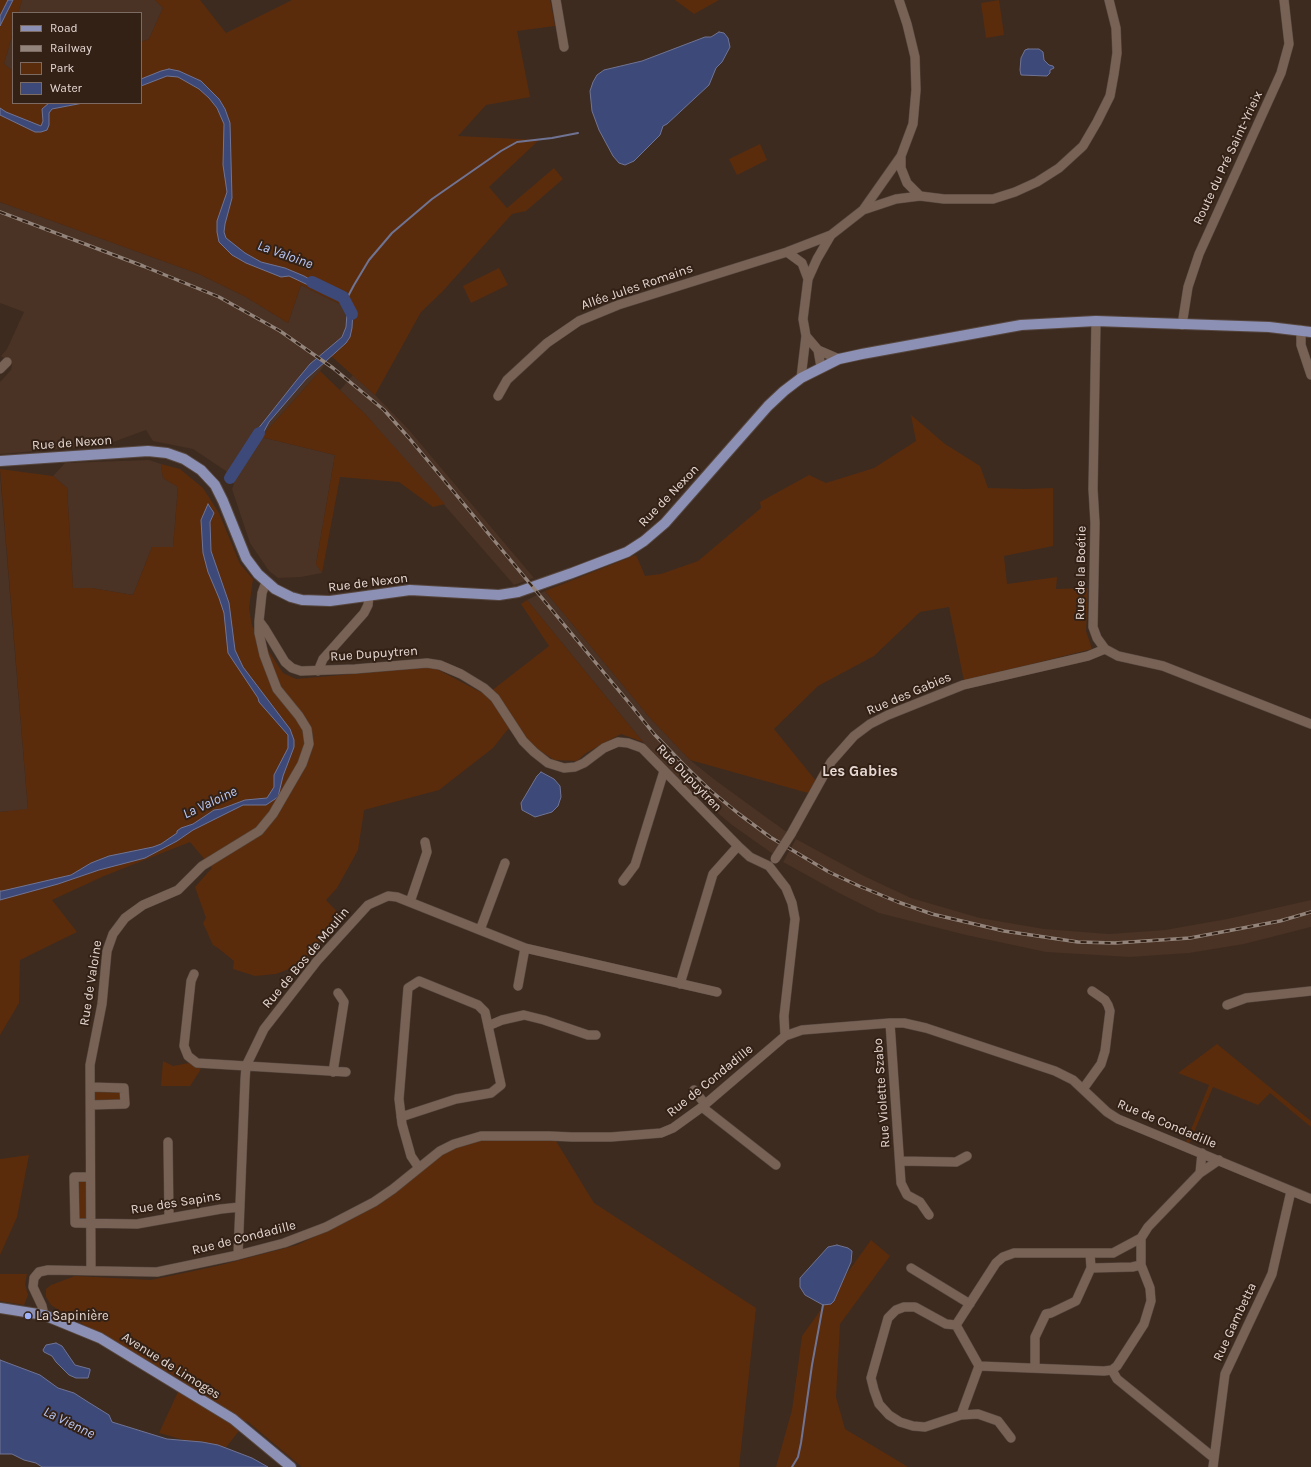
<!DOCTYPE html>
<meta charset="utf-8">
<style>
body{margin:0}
#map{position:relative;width:1311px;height:1467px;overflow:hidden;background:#3d2b20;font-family:Karla,sans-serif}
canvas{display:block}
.legend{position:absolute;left:12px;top:12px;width:130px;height:92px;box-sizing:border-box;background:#332116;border:1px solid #7b6b62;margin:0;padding:5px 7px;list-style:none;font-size:12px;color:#e6d9d3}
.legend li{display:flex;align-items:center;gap:8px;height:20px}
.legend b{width:20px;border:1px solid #7b6b62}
</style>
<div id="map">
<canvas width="1311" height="1467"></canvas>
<ul class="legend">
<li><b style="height:5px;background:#8c90b5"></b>Road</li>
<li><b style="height:5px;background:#93847b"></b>Railway</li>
<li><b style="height:11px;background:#5a2c0c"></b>Park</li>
<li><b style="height:11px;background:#3d4979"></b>Water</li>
</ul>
</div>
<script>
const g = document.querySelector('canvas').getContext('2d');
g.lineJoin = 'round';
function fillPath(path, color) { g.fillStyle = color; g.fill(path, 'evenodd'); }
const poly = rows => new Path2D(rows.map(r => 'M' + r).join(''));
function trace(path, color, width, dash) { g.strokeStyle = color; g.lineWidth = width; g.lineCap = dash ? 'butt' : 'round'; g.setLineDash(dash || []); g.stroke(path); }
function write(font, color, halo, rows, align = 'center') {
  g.font = font + ' Karla,sans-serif'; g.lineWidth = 4; g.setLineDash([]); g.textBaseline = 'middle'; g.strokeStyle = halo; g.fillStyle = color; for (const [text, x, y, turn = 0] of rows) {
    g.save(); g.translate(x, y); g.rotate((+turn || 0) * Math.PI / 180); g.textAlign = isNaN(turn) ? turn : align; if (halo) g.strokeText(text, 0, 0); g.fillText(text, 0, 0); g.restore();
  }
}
fillPath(poly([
 [22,0,155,0,163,8,149,39,141,42,141,13,18,13],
 [13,32,13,71,4,64],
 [0,202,199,274,246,297,288,323,301,285,346,307,347,334,320,371,261,437,335,455,316,564,322,573,301,577,278,578,269,571,250,543,232,489,234,484,227,475,226,471,193,449,153,441,146,430,105,445,0,454,0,382,11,370,12,364,1,356,7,349,24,312,0,303],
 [353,375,375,395,409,430,534,578,514,585,365,414,340,390],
 [149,460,161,464,163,478,178,487,173,547,152,547,133,595,91,588,73,588,67,488,53,476,65,463],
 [0,474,28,810,0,812],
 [545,591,650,718,690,760,715,780,788,833,773,854,732,825,689,789,643,742,527,600],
 [796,839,864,876,911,898,980,918,1044,929,1109,934,1165,930,1227,919,1311,900,1311,927,1244,944,1189,953,1130,957,1046,952,966,935,879,913,839,893,783,862]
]), '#4a3224');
fillPath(poly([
 [0,0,22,0,18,13,13,13,13,32,4,64,13,71,13,103,141,103,141,42,149,39,163,8,155,0,200,0,226,33,292,0,550,0,555,26,517,31,530,97,486,105,458,136,539,140,489,187,507,208,554,168,563,179,526,211,512,214,442,292,421,312,375,395,331,356,347,334,346,307,301,285,288,323,246,297,199,274,0,202],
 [675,0,719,0,694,14],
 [999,0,1004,35,986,38,981,3],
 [760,144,767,160,737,175,729,159],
 [499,268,508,285,471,303,463,286],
 [320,371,365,414,445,504,433,507,399,482,340,477,322,573,316,564,335,455,261,437],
 [911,415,945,444,980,466,988,488,1025,489,1053,488,1053,546,1004,556,1007,584,1057,577,1056,589,1088,588,1086,631,1092,649,964,681,949,607,920,612,874,656,818,686,774,729,816,781,808,793,690,760,650,718,545,591,636,555,645,576,661,574,698,561,761,508,760,502,809,475,826,483,874,468,916,441],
 [161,464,180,469,203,488,219,513,240,564,253,579,249,608,252,626,283,673,296,679,433,667,486,695,549,646,521,604,527,600,643,742,621,734,586,753,577,761,554,760,508,729,493,748,439,790,364,810,358,850,337,888,326,900,342,917,302,964,276,974,255,976,233,969,234,961,218,948,213,945,203,923,206,918,195,887,212,868,190,842,104,876,52,900,77,932,20,960,19,1003,0,1035,0,812,28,809,0,469,53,476,67,488,73,588,91,588,133,595,152,547,173,547,178,487,163,478],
 [1217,1044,1311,1121,1311,1127,1270,1093,1258,1105,1213,1087,1189,1144,1186,1142,1209,1085,1178,1073],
 [163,1061,173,1066,189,1063,201,1069,190,1086,161,1086],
 [95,1090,122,1091,122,1101,95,1101],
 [478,1139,556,1141,594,1203,756,1308,739,1467,302,1467,247,1421,223,1451,159,1433,183,1381,65,1314,51,1305,46,1297,46,1289,51,1285,75,1276,151,1280,217,1266,297,1245,361,1214,443,1153],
 [29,1155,17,1217,0,1255,0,1159],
 [78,1180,86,1180,86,1218,78,1218],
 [871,1240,890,1256,840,1324,836,1397,845,1429,908,1467,776,1467,792,1410,802,1336],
 [0,1274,27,1274,25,1284,28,1295,24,1305,0,1301]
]), '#5a2c0c');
const water = poly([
 [8,0,13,0,0,26,0,16,8,0],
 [719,32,724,33,728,38,730,47,722,62,716,68,709,85,667,124,663,126,660,135,634,161,625,165,619,163,613,156,599,130,592,111,590,91,593,82,597,75,604,70,642,61,705,37,711,37,719,32],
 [1028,49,1039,49,1043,52,1044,60,1049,65,1053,66,1054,68,1050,70,1050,73,1047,76,1021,75,1020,70,1021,58,1025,50,1028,49],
 [169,69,179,71,201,81,219,99,225,109,230,123,232,198,225,224,224,232,226,238,245,253,261,262,285,268,304,276,349,302,353,310,352,328,350,337,346,343,306,379,269,422,261,437,251,447,246,444,296,381,310,364,342,337,346,327,347,314,344,304,338,299,289,276,281,277,246,263,232,255,219,242,217,232,217,221,227,192,223,165,224,124,217,108,209,98,199,89,178,77,167,76,141,86,141,79,161,71,169,69],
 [49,103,83,103,52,109,49,113,49,125,47,130,41,132,35,132,0,115,0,108,6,112,41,126,43,121,42,109,49,103],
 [208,504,214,513,210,522,211,551,229,603,235,650,243,667,290,729,294,740,294,747,283,776,278,797,266,805,243,805,193,830,177,841,145,858,99,870,58,884,0,900,0,891,2,891,71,875,91,863,109,856,153,847,161,844,177,833,177,831,181,828,193,824,214,810,221,809,245,800,267,798,274,787,274,775,288,748,288,735,259,702,258,698,228,653,224,613,219,598,208,572,203,553,201,520,208,504],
 [541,772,554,779,560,786,561,797,558,806,552,812,535,817,522,810,521,803,537,776,541,772],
 [837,1245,848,1248,852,1251,851,1262,834,1301,831,1304,823,1305,805,1295,800,1287,800,1278,828,1247,837,1245],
 [56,1343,62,1346,75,1365,90,1369,90,1371,88,1378,76,1378,69,1375,56,1362,52,1356,44,1352,43,1350,46,1345,56,1343],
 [0,1360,40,1375,58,1388,74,1393,88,1402,109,1415,112,1422,167,1439,202,1442,218,1445,252,1458,268,1467,42,1467,36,1463,24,1460,12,1454,0,1454,0,1360]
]);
fillPath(water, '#3d4979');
trace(water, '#707494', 1);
trace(poly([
 [345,302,354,285,369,260,392,233,432,199,501,151,517,142,552,138,578,133],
 [792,1467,798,1457,801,1443,812,1365,823,1305]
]), '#707494', 2);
trace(poly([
 [312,282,343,297,352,314],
 [230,478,259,433]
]), '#3d4979', 12);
const minor = poly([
 [556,0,564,47],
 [920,196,944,199,993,199,1015,192,1037,182,1059,168,1083,146,1097,122,1110,96,1114,74,1117,53,1116,28,1109,0],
 [863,210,896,199,920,196,907,183,901,168,901,156],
 [787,252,802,263,808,279],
 [1096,321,1093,489,1095,523,1093,627,1097,638,1105,649,1118,656,1163,666,1311,724],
 [1182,325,1188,287,1199,254,1281,73,1289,44,1284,0],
 [1301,330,1301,345,1311,375],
 [806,336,818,350,839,359],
 [818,350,821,367],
 [0,369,7,362],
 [801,378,806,336,803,319,808,279,817,259,831,235,863,210,901,156,913,124,916,90,915,57,907,24,899,0],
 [498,396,507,380,547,343,579,321,618,305,787,252,831,235],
 [259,621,265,629,285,662,292,668,301,671,355,669,427,663,440,665,461,674,484,688,495,698,523,741,534,752,548,763,564,768,575,767,584,763,604,748,618,742,628,743,642,748,738,846,750,857,769,866,786,888,792,903,795,919,784,1016,785,1036],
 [318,671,323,659,364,613,368,605,369,595],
 [791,834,831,762,854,736,870,724,888,715,963,685,1088,656,1105,649],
 [623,881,635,865,664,771],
 [410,902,427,852,425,842],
 [480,930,505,863],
 [194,974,191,981,184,1046,188,1056,197,1063,346,1072],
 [680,984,713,874,738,846],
 [518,986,525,948],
 [1227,1005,1246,998,1311,991],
 [890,1023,901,1183,907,1195,920,1202,929,1215],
 [488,1026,502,1020,524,1015,544,1020,588,1035,596,1035],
 [333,1072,344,1002,338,993],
 [91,1087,124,1088,125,1104,91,1105],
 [1083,1089,1101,1064,1105,1051,1110,1011,1108,1005,1105,1000,1092,991],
 [694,1090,705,1104],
 [702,1107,776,1165],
 [401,1117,456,1099,491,1093,501,1085,485,1012,478,1005,419,981,408,988,399,1099,402,1124,411,1156,419,1168],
 [168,1142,169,1218],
 [1202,1153,1200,1173,1219,1160],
 [900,1161,956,1162,967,1156],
 [90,1177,74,1177,75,1223,137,1224,221,1209,240,1207],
 [1090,1253,1091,1268,1132,1267,1141,1265],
 [238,1255,245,1080,246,1066,264,1029,317,961,368,905,388,896,397,897,525,948,717,992],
 [911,1268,970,1304],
 [91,1270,90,1065,102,1004,107,951,113,934,125,918,143,905,178,890,202,866,259,831,273,814,302,764,309,744,307,729,299,716,277,689,264,655,259,633,259,621,262,593,266,582],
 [904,1307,915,1307,946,1324,956,1325,979,1366,961,1415,925,1427,913,1426,900,1422,889,1415,879,1404,874,1390,871,1378,888,1318,896,1310,904,1307],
 [44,1315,42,1306,33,1287,34,1278,39,1272,48,1270,157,1272,238,1255,284,1243,326,1227,374,1202,393,1189,440,1151,454,1144,481,1136,550,1136,572,1137,611,1137,661,1133,673,1128,702,1107,785,1036,802,1030,890,1023,904,1023,926,1028,1055,1071,1073,1080,1107,1112,1118,1119,1311,1199],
 [956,1325,996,1263,1003,1257,1014,1253,1113,1253,1141,1238],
 [979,1366,1104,1371,1112,1370,1117,1366,1144,1324,1151,1301,1150,1288,1141,1265,1141,1238,1148,1227,1200,1173],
 [1035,1368,1035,1337,1046,1314,1051,1313,1076,1301,1091,1268],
 [1112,1370,1117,1379,1214,1458],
 [961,1415,978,1414,998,1421,1011,1438],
 [1213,1467,1225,1374,1272,1274,1291,1191]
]);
const major = poly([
 [0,461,148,451,167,453,184,459,201,470,215,485,223,501,246,558,258,574,275,589,291,597,302,600,330,601,410,590,499,595,518,592,572,573,627,552,644,541,665,523,768,406,784,391,801,378,839,359,862,354,1021,325,1096,321,1269,327,1311,332],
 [0,1308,44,1315,100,1338,233,1419,291,1467]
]);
trace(minor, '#56463e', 10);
trace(major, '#56463e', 12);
trace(minor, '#776255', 9);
trace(major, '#8c90b5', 10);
const rail = poly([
 [0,212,143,266,219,297,280,331,333,368,384,410,409,438,630,704,654,734,684,765,711,791,739,814,770,837,829,872,859,886,898,902,932,914,1004,931,1078,942,1115,943,1190,938,1280,921,1311,912]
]);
trace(rail, '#93847b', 3.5);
trace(rail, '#332116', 2, [6]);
const minorBridge = poly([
 [775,859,791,834]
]);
trace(minorBridge, '#56463e', 10, []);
trace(minorBridge, '#776255', 9);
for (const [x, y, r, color] of [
 [28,1316,4,"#9fb3fd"]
]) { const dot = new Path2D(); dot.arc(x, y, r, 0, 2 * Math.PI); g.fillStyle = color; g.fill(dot); trace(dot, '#332116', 1.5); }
write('13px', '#e6d9d3', '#332116', [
 ["Route du Pré Saint-Yrieix",1228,158,-65],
 ["Allée Jules Romains",637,287,-19],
 ["Rue de Nexon",72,443,-4],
 ["Rue de Nexon",669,496,-46],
 ["Rue de la Boétie",1081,573,-89],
 ["Rue de Nexon",368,583,-7],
 ["Rue Dupuytren",374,654,-4],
 ["Rue des Gabies",909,694,-23],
 ["Rue Dupuytren",689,778,46],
 ["Rue de Bos de Moulin",306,958,-50],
 ["Rue de Valoine",91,983,-81],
 ["Rue de Condadille",710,1081,-39],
 ["Rue Violette Szabo",882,1093,-94],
 ["Rue de Condadille",1167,1124,23],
 ["Rue des Sapins",176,1203,-9],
 ["Rue de Condadille",244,1238,-14],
 ["Rue Gambetta",1235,1322,-65],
 ["Avenue de Limoges",171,1366,32]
]);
write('13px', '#e6d9d3', '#332116', [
 ["La Sapinière",36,1316]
], 'left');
write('italic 14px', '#b9c7f5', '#332116', [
 ["La Valoine",285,255,20],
 ["La Valoine",210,803,-25],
 ["La Vienne",69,1423,26]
]);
write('bold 15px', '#e6d9d3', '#332116', [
 ["Les Gabies",860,772]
]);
</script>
